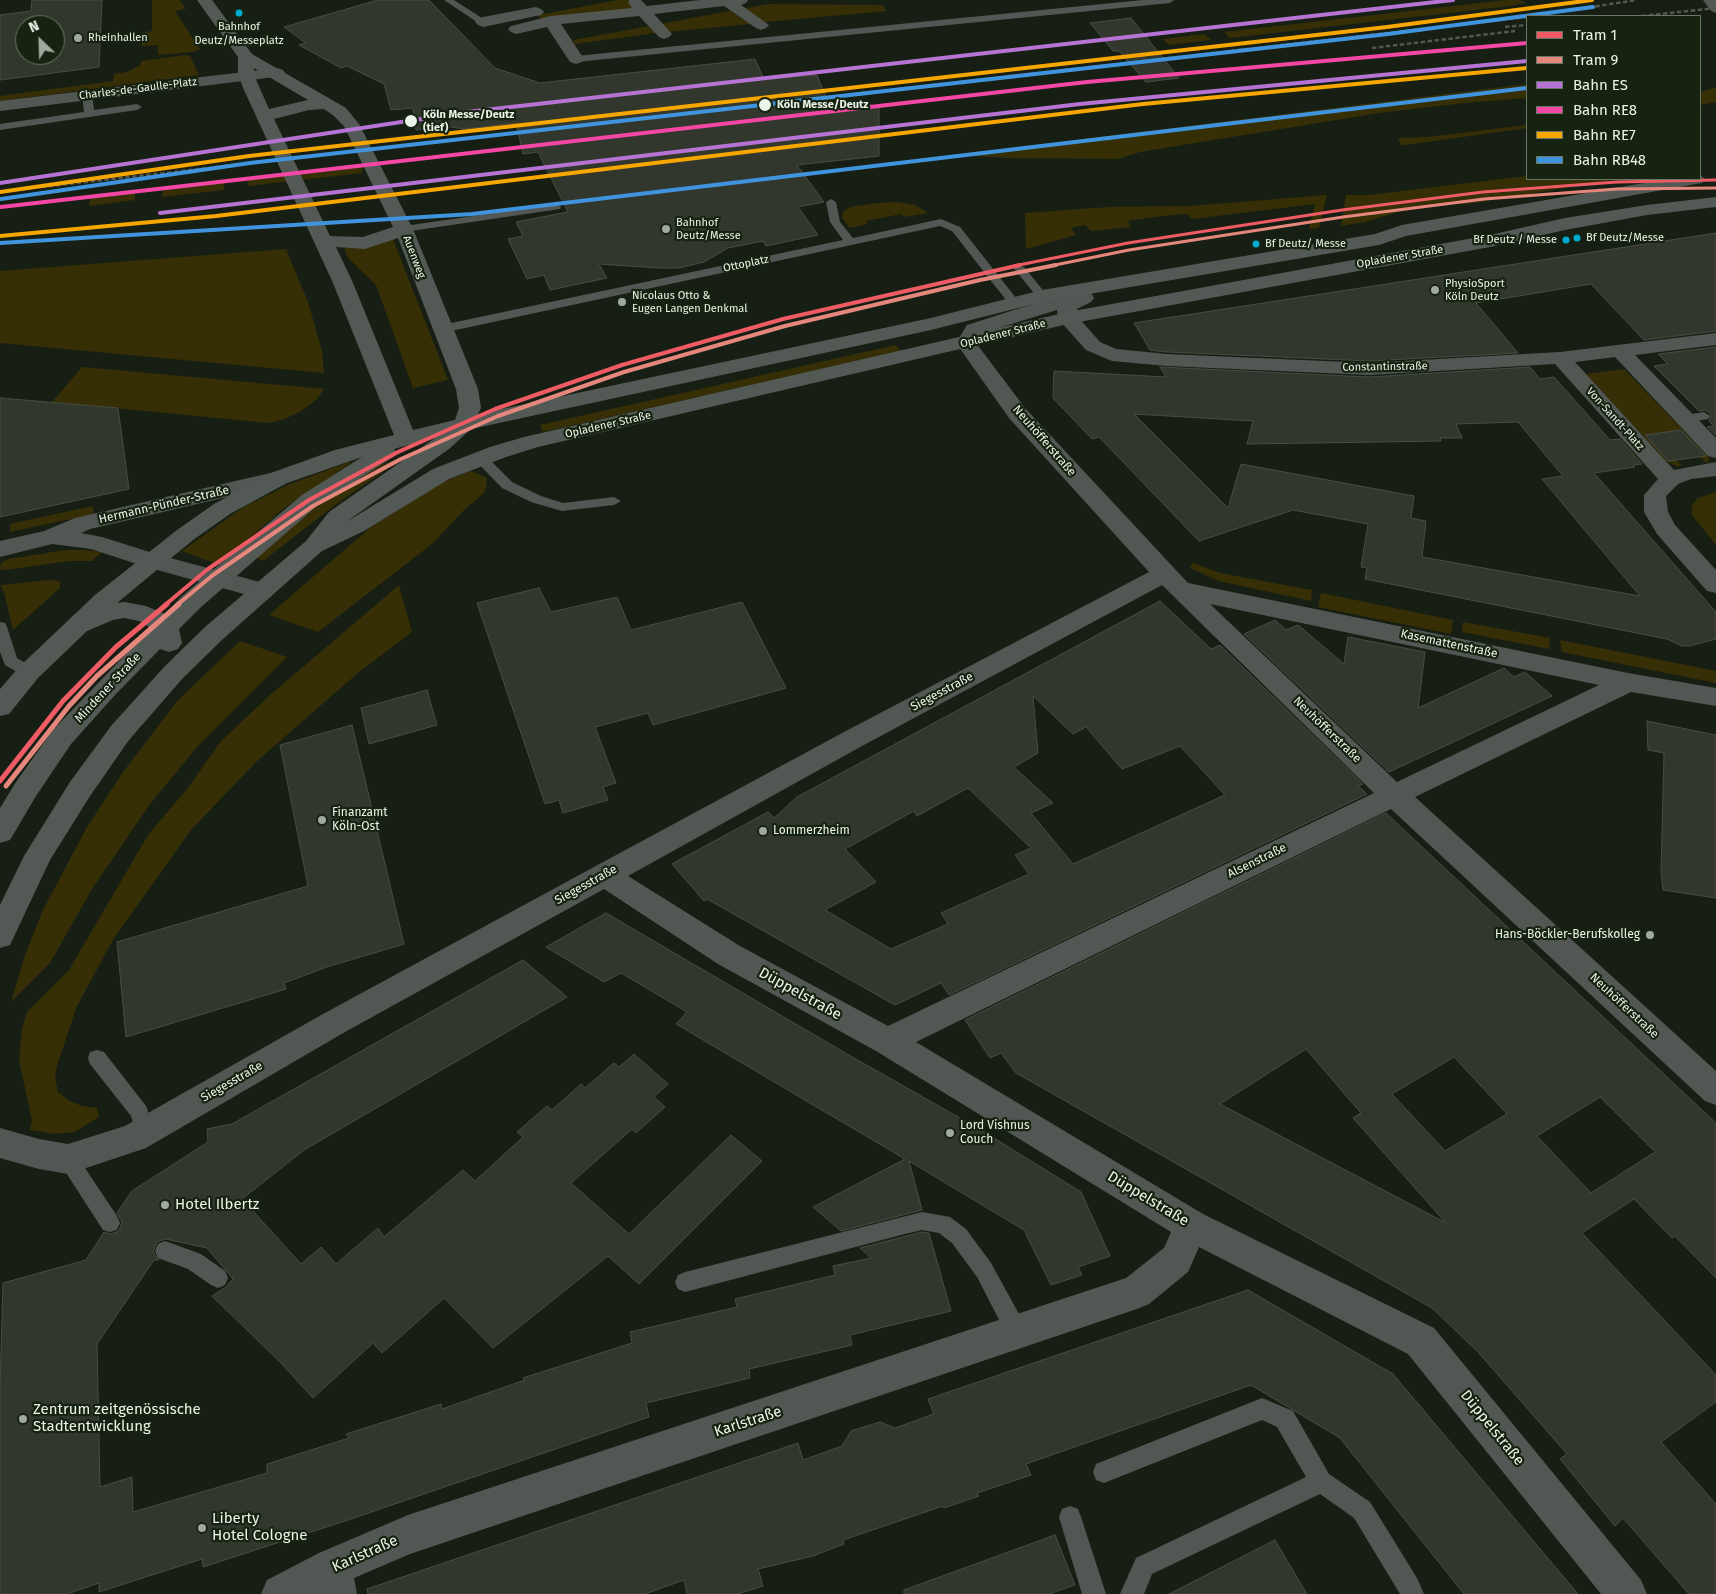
<!DOCTYPE html>
<meta charset="utf-8">
<style>
body{margin:0}
#map{position:relative;width:1716px;height:1594px;overflow:hidden;background:#171f14;font-family:"Fira Sans",sans-serif}
canvas{display:block}
.legend{position:absolute;left:1526px;top:15px;width:175px;height:165px;box-sizing:border-box;background:#162310;border:1px solid #6b7766;margin:0;padding:6px 9px;list-style:none;font-size:15px;color:#ebf4e8}
.legend li{display:flex;align-items:center;gap:10px;height:25px}
.legend b{width:25px;border:1px solid #6b7766}
.north{position:absolute;left:15px;top:15px;width:50px;height:50px;box-sizing:border-box;background:#162310;border:1px solid #6b7766;border-radius:50%;rotate:336deg;font-size:14px;font-weight:700;line-height:20px;text-align:center;color:#ebf4e8}
.north::after{content:'';display:block;margin:auto;width:18px;height:22px;background:#a1a99e;clip-path:polygon(50% 0,100% 100%,50% 72%,0 100%)}
</style>
<div id="map">
<canvas width="1716" height="1594"></canvas>
<ul class="legend">
<li><b style="height:6px;background:#ee5b65"></b>Tram 1</li>
<li><b style="height:6px;background:#e6877e"></b>Tram 9</li>
<li><b style="height:6px;background:#b673d3"></b>Bahn ES</li>
<li><b style="height:6px;background:#f346a5"></b>Bahn RE8</li>
<li><b style="height:6px;background:#f7a600"></b>Bahn RE7</li>
<li><b style="height:6px;background:#4094de"></b>Bahn RB48</li>
</ul>
<div class="north">N</div>
</div>
<script>
const g = document.querySelector('canvas').getContext('2d');
g.lineJoin = 'round';
function fillPath(path, color) { g.fillStyle = color; g.fill(path, 'evenodd'); }
const poly = rows => new Path2D(rows.map(r => 'M' + r).join(''));
function trace(path, color, width, dash) { g.strokeStyle = color; g.lineWidth = width; g.lineCap = dash ? 'butt' : 'round'; g.setLineDash(dash || []); g.stroke(path); }
function write(font, color, halo, rows, align = 'center') {
  g.font = font + ' "Fira Sans",sans-serif'; g.lineWidth = 4.5; g.setLineDash([]); g.textBaseline = 'middle'; g.strokeStyle = halo; g.fillStyle = color; for (const [text, x, y, turn = 0] of rows) {
    g.save(); g.translate(x, y); g.rotate((+turn || 0) * Math.PI / 180); g.textAlign = isNaN(turn) ? turn : align; if (halo) g.strokeText(text, 0, 0); g.fillText(text, 0, 0); g.restore();
  }
}
fillPath(poly([
 [152,0,180,0,186,9,175,11,200,49,193,52,158,55,158,45,142,46,140,33,152,31],
 [618,0,627,0,636,10,541,19,538,15],
 [1506,0,1520,0,1527,3,1502,7,1230,38,1224,32],
 [769,4,882,5,887,11,765,22,741,9],
 [730,11,751,24,667,32,660,24],
 [649,26,656,33,575,44,573,40],
 [1204,34,1211,40,1169,45,1163,39],
 [185,55,190,56,199,75,0,101,0,96,113,81,114,74,127,72,140,65,142,61],
 [1527,84,1527,98,1464,103,1379,113,1140,152,1118,159,1008,158,954,155,937,157],
 [1716,87,1716,102,1700,105,1700,92],
 [1527,125,1527,128,1406,145,1401,145,1398,138,1427,137],
 [362,166,362,173,248,186,248,179],
 [1527,176,1527,179,1619,179,1468,204,1435,204,1391,214,1365,222,1341,226,1346,195,1369,195],
 [224,182,224,190,162,197,163,189],
 [135,192,135,200,89,206,90,197],
 [1327,195,1319,228,1309,229,1315,204,1192,219,1187,214,1162,216,1128,221,1131,227,1091,231,1085,225,1071,228,1076,235,1026,249,1025,213,1109,207,1190,206],
 [897,202,915,205,928,213,904,217,901,214,866,221,868,224,849,228,842,217,843,212,850,207,878,203],
 [393,239,448,380,413,388,376,285,348,258,344,248,374,246],
 [286,249,308,302,322,351,324,373,0,343,0,271],
 [896,345,901,351,543,432,540,425],
 [82,367,324,389,317,399,301,411,285,419,269,423,52,402],
 [1624,369,1708,456,1709,461,1706,463,1674,431,1652,434,1682,466,1676,466,1666,461,1586,374],
 [400,458,402,459,339,502,263,561,254,556,318,502,368,470],
 [349,462,351,463,284,508,219,565,182,551,242,508,290,484],
 [471,471,487,478,485,492,464,510,432,544,318,632,269,615,371,527,445,481],
 [1716,492,1716,545,1692,515,1692,505,1698,498],
 [93,506,94,514,10,532,10,524],
 [66,550,89,550,102,552,92,561,69,561,6,570,0,569,1,563,8,559],
 [1193,563,1220,573,1312,590,1311,601,1219,581,1190,568],
 [49,580,60,581,60,588,13,630,4,592,0,585],
 [399,585,412,632,359,672,256,762,191,830,114,938,77,1006,57,1066,55,1078,58,1092,70,1101,82,1106,97,1108,99,1117,75,1132,54,1134,30,1130,32,1120,19,1060,22,1029,27,1012,69,970,148,835,187,789,221,741,269,696],
 [1321,593,1453,620,1451,634,1318,607],
 [1463,622,1550,638,1549,649,1462,632],
 [1560,640,1716,671,1716,683,1562,652],
 [240,641,287,657,198,746,150,804,92,889,50,963,11,1002,25,955,43,910,87,827,123,772,178,700]
]), '#362f06');
const building = poly([
 [32,0,102,0,99,67,0,80,0,15,31,11,32,0],
 [25,25,55,25,55,55,25,55,25,25],
 [378,0,429,0,495,68,540,83,755,59,764,79,817,75,830,107,862,103,879,107,879,156,797,165,824,202,798,207,818,235,766,246,763,241,728,248,704,262,679,268,659,268,599,264,607,278,550,290,544,275,527,279,508,239,523,236,516,222,568,212,538,152,523,154,516,123,465,129,445,126,416,130,413,108,391,110,384,84,347,66,341,68,299,45,306,43,284,27,378,0],
 [1131,18,1179,78,1146,82,1119,51,1113,51,1090,23,1131,18],
 [1716,233,1716,331,1644,340,1591,284,1476,303,1518,353,1369,361,1167,352,1150,350,1134,323,1716,233],
 [1716,347,1716,435,1707,427,1714,426,1709,421,1711,414,1705,410,1699,411,1654,366,1668,364,1658,354,1716,347],
 [1160,367,1369,377,1530,367,1540,379,1554,377,1610,440,1620,439,1642,464,1633,465,1635,467,1594,473,1716,612,1716,639,1690,646,1682,646,1667,639,1365,579,1367,568,1361,567,1368,524,1293,510,1199,541,1099,437,1092,439,1053,398,1054,371,1166,377,1160,367],
 [1134,414,1253,421,1247,444,1441,441,1440,438,1462,438,1456,424,1518,422,1563,476,1542,479,1640,596,1422,557,1426,521,1411,518,1414,496,1241,464,1228,508,1134,414],
 [0,398,118,408,129,489,0,517,0,398],
 [1681,430,1706,456,1668,461,1645,435,1681,430],
 [539,588,551,612,617,597,631,630,742,602,786,688,653,725,648,713,595,727,616,783,603,787,608,800,563,813,559,800,545,804,477,603,539,588],
 [1160,601,1211,649,1220,645,1363,784,1358,786,1367,794,949,995,941,983,895,1005,707,899,704,901,672,864,768,812,774,818,797,797,1160,601],
 [1033,696,1073,734,1086,727,1122,769,1180,746,1225,795,1073,864,1031,813,1053,803,1014,767,1038,753,1033,696],
 [968,788,1031,848,1015,855,1029,874,941,913,948,924,891,949,825,910,876,882,845,849,914,811,917,816,968,788],
 [1275,620,1286,630,1298,625,1344,664,1348,637,1425,652,1418,708,1504,668,1514,677,1525,672,1552,696,1389,772,1244,634,1275,620],
 [427,690,437,725,369,744,361,708,427,690],
 [1647,721,1716,735,1716,898,1663,890,1661,872,1664,753,1648,750,1647,721],
 [352,725,404,944,327,967,284,983,286,989,126,1037,117,942,308,886,280,745,352,725],
 [1386,813,1716,1123,1716,1278,1675,1236,1672,1238,1634,1199,1582,1233,1716,1375,1716,1402,1661,1442,1716,1504,1716,1594,1689,1594,1623,1518,1615,1526,1560,1459,1567,1454,1478,1352,1432,1308,1016,1073,1001,1053,990,1058,965,1020,1386,813],
 [1306,1049,1361,1113,1353,1118,1446,1223,1220,1104,1306,1049],
 [1454,1057,1507,1114,1445,1151,1392,1094,1454,1057],
 [1600,1097,1655,1152,1591,1193,1537,1136,1600,1097],
 [606,913,847,1054,981,1130,1081,1192,1110,1256,1078,1267,1082,1275,1051,1285,1024,1230,909,1161,922,1210,841,1231,813,1207,905,1159,676,1024,687,1012,621,973,604,982,546,947,606,913],
 [523,960,567,997,304,1150,242,1199,301,1264,321,1247,336,1264,378,1228,384,1237,463,1170,475,1181,523,1137,517,1132,547,1106,552,1110,581,1084,585,1088,614,1063,619,1067,634,1054,668,1084,654,1097,665,1107,636,1133,632,1129,571,1183,629,1234,731,1135,762,1161,639,1284,608,1256,493,1348,444,1298,382,1353,373,1343,313,1398,280,1362,212,1296,226,1287,233,1279,207,1248,166,1239,157,1242,153,1252,159,1260,154,1260,97,1344,100,1487,132,1477,133,1512,267,1473,267,1464,349,1438,346,1434,441,1404,442,1409,525,1380,523,1378,632,1343,630,1332,737,1307,735,1299,835,1275,833,1266,871,1258,860,1248,922,1232,929,1233,951,1311,850,1335,852,1345,749,1369,750,1378,646,1403,649,1417,348,1520,203,1567,202,1559,99,1592,99,1583,67,1594,0,1594,0,1387,3,1283,86,1260,104,1232,111,1234,119,1231,122,1222,117,1213,132,1191,208,1142,207,1129,232,1124,523,960],
 [1248,1290,1393,1374,1578,1594,1464,1594,1340,1438,1251,1385,1026,1464,1031,1475,977,1493,979,1496,944,1508,943,1506,843,1540,844,1544,813,1556,758,1569,763,1586,738,1594,687,1594,684,1580,645,1594,368,1594,367,1589,798,1443,803,1460,842,1446,851,1431,880,1422,895,1428,934,1414,928,1399,1248,1290],
 [1055,1535,1075,1585,1049,1594,904,1594,904,1590,1055,1535],
 [1275,1540,1307,1594,1169,1594,1275,1540]
]);
fillPath(building, '#32372d');
trace(building, '#484d43', 1);
fillPath(poly([
 [444,0,454,0,488,22,483,25,480,24,444,0],
 [1143,0,1174,0,1170,3,576,62,571,59,576,56,1143,0],
 [87,92,92,95,94,110,137,104,142,107,137,110,0,130,0,124,84,112,82,95,87,92],
 [831,199,836,202,840,222,853,238,941,219,960,227,1020,303,1018,305,1010,305,952,231,940,226,442,333,436,329,442,325,843,240,830,222,826,202,831,199],
 [556,204,561,207,560,209,404,232,399,229,404,226,556,204],
 [1020,266,1024,267,1046,294,1048,296,1046,298,1038,298,1016,271,1014,269,1016,267,1020,266],
 [1704,412,1710,416,1708,419,1685,423,1679,419,1680,416,1704,412],
 [480,454,485,455,512,482,541,496,563,503,614,497,621,501,614,505,562,511,531,502,502,488,473,458,480,454],
 [0,622,5,623,7,627,17,658,34,668,37,672,34,676,29,677,24,676,5,665,0,652,0,622],
 [97,1050,104,1052,146,1106,155,1132,152,1138,145,1141,138,1138,131,1116,90,1064,88,1058,90,1052,97,1050],
 [68,1150,75,1153,117,1216,120,1223,117,1230,110,1232,103,1230,61,1165,58,1159,61,1153,68,1150],
 [922,1212,950,1217,966,1229,991,1263,1025,1325,1028,1332,1025,1339,1017,1342,1009,1339,977,1277,952,1243,939,1233,922,1230,901,1235,685,1292,678,1289,675,1282,678,1275,685,1272,922,1212],
 [165,1241,201,1254,225,1271,228,1278,225,1285,218,1288,211,1285,188,1269,158,1258,155,1251,158,1244,165,1241],
 [1262,1398,1293,1411,1329,1474,1370,1502,1417,1578,1424,1594,1400,1594,1354,1518,1320,1494,1152,1574,1144,1594,1120,1594,1136,1558,1306,1477,1277,1427,1262,1420,1104,1483,1096,1480,1093,1472,1096,1464,1262,1398],
 [1070,1506,1078,1509,1081,1517,1106,1594,1082,1594,1059,1517,1062,1509,1070,1506]
]), '#525754');
fillPath(poly([
 [629,0,641,0,647,6,700,0,748,0,746,3,741,5,769,25,766,28,761,30,756,28,724,6,654,14,672,34,669,37,664,39,659,37,639,16,561,24,584,59,582,62,576,64,570,62,547,27,516,34,511,32,508,29,511,26,551,16,632,8,628,2,629,0],
 [536,7,541,9,544,12,541,15,483,27,478,25,475,22,478,19,483,17,536,7],
 [277,68,283,70,285,73,283,76,0,111,0,101,277,68],
 [1084,291,1091,293,1094,298,1091,302,1077,309,1078,317,1100,342,1116,349,1167,354,1369,363,1560,352,1716,333,1716,345,1635,355,1716,438,1716,458,1708,456,1615,357,1575,362,1674,470,1716,462,1716,476,1691,479,1678,484,1666,496,1668,512,1675,525,1716,570,1716,593,1707,591,1657,534,1644,512,1644,495,1658,479,1555,364,1369,375,1167,366,1112,361,1086,350,1061,322,1058,318,1057,310,982,333,976,343,1025,408,1188,583,1628,673,1716,688,1716,706,1631,692,1415,797,1716,1071,1716,1105,1705,1101,1391,809,916,1042,1203,1214,1434,1328,1641,1580,1647,1594,1601,1594,1408,1354,1199,1247,1188,1272,1149,1304,1137,1309,410,1554,354,1578,357,1594,261,1594,267,1580,319,1553,408,1515,1126,1278,1164,1248,1171,1232,876,1051,718,964,604,889,345,1032,146,1148,68,1174,39,1169,0,1158,0,1128,39,1139,68,1144,125,1126,323,1014,594,867,844,732,1149,572,1009,418,956,343,967,325,1036,303,1084,291],
 [1162,585,1374,793,888,1026,740,946,628,876,862,746,1162,585],
 [1210,604,1599,685,1397,782,1210,604],
 [279,471,287,473,290,478,287,483,90,529,81,533,102,537,159,555,271,585,274,591,271,597,262,599,143,566,91,549,52,544,0,557,0,541,44,531,75,518,279,471]
]), '#525754');
fillPath(poly([
 [197,0,212,0,252,54,346,108,359,124,413,229,478,389,481,408,478,414,931,318,1042,290,1375,234,1402,225,1667,179,1700,179,1700,175,1705,179,1702,183,1696,184,1406,236,1379,245,1042,302,931,330,471,429,449,449,346,522,433,469,490,447,524,437,1068,312,1490,235,1565,218,1647,205,1716,197,1716,207,1647,215,1565,230,1490,247,1068,324,538,447,506,457,449,479,364,531,322,551,223,639,183,678,129,740,90,796,50,860,10,945,0,948,0,905,24,856,70,782,111,726,165,666,205,627,306,541,329,512,435,438,394,449,396,452,393,457,318,505,200,608,179,629,182,643,178,649,169,652,160,649,115,695,71,744,36,796,10,840,0,843,0,808,16,782,53,730,151,628,139,621,124,618,113,620,87,631,38,678,9,714,0,716,0,689,20,666,95,595,177,530,214,504,271,473,335,450,394,435,333,283,244,90,238,75,238,57,197,0],
 [254,68,308,100,269,109,254,75,254,68],
 [324,109,334,116,344,126,393,227,363,237,330,236,274,119,309,110,324,109],
 [398,238,456,389,459,408,455,420,413,430,353,283,336,247,365,249,398,238],
 [362,457,302,495,182,596,165,614,146,606,124,602,117,603,193,540,230,514,287,483,362,457]
]), '#535a55');
fillPath(poly([
 [1703,0,1716,0,1716,13,1711,11,1703,0]
]), '#525852');
trace(poly([
 [1533,16,1637,0],
 [1642,16,1716,8],
 [1505,27,1527,25],
 [1372,48,1515,31],
 [7,191,1527,17]
]), '#525851', 2.5, [4.5, 2.5]);
trace(poly([
 [0,183,467,112,1453,0],
 [160,213,1080,104,1527,61]
]), '#b673d3', 4);
trace(poly([
 [1,207,1087,82,1527,43]
]), '#f346a5', 4);
trace(poly([
 [0,192,249,156,1387,27,1592,0],
 [0,236,216,216,1143,104,1527,68]
]), '#f7a600', 4);
trace(poly([
 [1,199,250,163,1388,34,1593,7],
 [0,243,472,214,1527,88]
]), '#4094de', 4);
trace(poly([
 [1014,266,1128,243,1342,210,1483,192,1617,182,1716,180]
]), '#ee5b65', 3);
trace(poly([
 [165,605,208,569,309,500,398,452,495,409,622,365,783,319,1020,265]
]), '#ee5b65', 4);
trace(poly([
 [0,781,63,701,116,647,167,604]
]), '#ee5b65', 5);
trace(poly([
 [1050,266,1129,250,1343,217,1484,199,1617,189,1716,188]
]), '#e6877e', 3);
trace(poly([
 [177,605,213,575,313,506,401,459,498,416,624,372,785,326,980,280,1056,265]
]), '#e6877e', 4);
trace(poly([
 [6,786,69,706,97,676,179,604]
]), '#e6877e', 5);
for (const [x, y, r, color] of [
 [239,13,4.5,"#00a9ce"],
 [78,38,5,"#a1a99e"],
 [765,105,7,"#ebf4e8"],
 [411,121,7,"#ebf4e8"],
 [666,229,5,"#a1a99e"],
 [1577,238,4.5,"#00a9ce"],
 [1566,240,4.5,"#00a9ce"],
 [1256,244,4.5,"#00a9ce"],
 [1435,290,5,"#a1a99e"],
 [622,302,5,"#a1a99e"],
 [322,820,5,"#a1a99e"],
 [763,831,5,"#a1a99e"],
 [1650,935,5,"#a1a99e"],
 [950,1133,5,"#a1a99e"],
 [165,1205,5,"#a1a99e"],
 [23,1419,5,"#a1a99e"],
 [202,1528,5,"#a1a99e"]
]) { const dot = new Path2D(); dot.arc(x, y, r, 0, 2 * Math.PI); g.fillStyle = color; g.fill(dot); trace(dot, '#162310', 2); }
write('11px', '#ebf4e8', '#162310', [
 ["Bahnhof",239,27,"center"],
 ["Deutz/Messeplatz",239,41,"center"],
 ["Bf Deutz/Messe",1586,238],
 ["Bf Deutz / Messe",1557,240,"right"],
 ["Bf Deutz/ Messe",1265,244]
], 'left');
write('11px', '#ebf4e8', '#162310', [
 ["Rheinhallen",88,38],
 ["Bahnhof",676,223],
 ["Deutz/Messe",676,236],
 ["PhysioSport",1445,284],
 ["Köln Deutz",1445,297],
 ["Nicolaus Otto &",632,296],
 ["Eugen Langen Denkmal",632,309]
], 'left');
write('11px', '#ebf4e8', '#162310', [
 ["Charles-de-Gaulle-Platz",138,89,-7],
 ["Auenweg",414,257,69],
 ["Opladener Straße",1400,257,-10],
 ["Ottoplatz",746,264,-12],
 ["Opladener Straße",1003,334,-14],
 ["Constantinstraße",1385,367,-1],
 ["Von-Sandt-Platz",1615,419,48],
 ["Opladener Straße",608,425,-13]
]);
write('bold 11px', '#ebf4e8', '#162310', [
 ["Köln Messe/Deutz",777,105],
 ["Köln Messe/Deutz",423,115],
 ["(tief)",423,128]
], 'left');
write('12px', '#ebf4e8', '#162310', [
 ["Neuhöfferstraße",1044,441,49],
 ["Hermann-Pünder-Straße",164,505,-13],
 ["Kasemattenstraße",1449,644,12],
 ["Mindener Straße",108,688,-47],
 ["Siegesstraße",942,692,-28],
 ["Neuhöfferstraße",1327,730,44],
 ["Alsenstraße",1257,861,-26],
 ["Siegesstraße",586,885,-29],
 ["Neuhöfferstraße",1624,1006,43],
 ["Siegesstraße",232,1082,-30]
]);
write('12px', '#ebf4e8', '#162310', [
 ["Finanzamt",332,813],
 ["Köln-Ost",332,827],
 ["Lommerzheim",773,831],
 ["Hans-Böckler-Berufskolleg",1640,935,"right"],
 ["Lord Vishnus",960,1126],
 ["Couch",960,1140]
], 'left');
write('15px', '#ebf4e8', '#162310', [
 ["Düppelstraße",800,994,29],
 ["Düppelstraße",1148,1199,31],
 ["Karlstraße",748,1422,-18],
 ["Düppelstraße",1492,1428,51],
 ["Karlstraße",365,1554,-24]
]);
write('15px', '#ebf4e8', '#162310', [
 ["Hotel Ilbertz",175,1205],
 ["Zentrum zeitgenössische",33,1410],
 ["Stadtentwicklung",33,1427],
 ["Liberty",212,1519],
 ["Hotel Cologne",212,1536]
], 'left');
</script>
